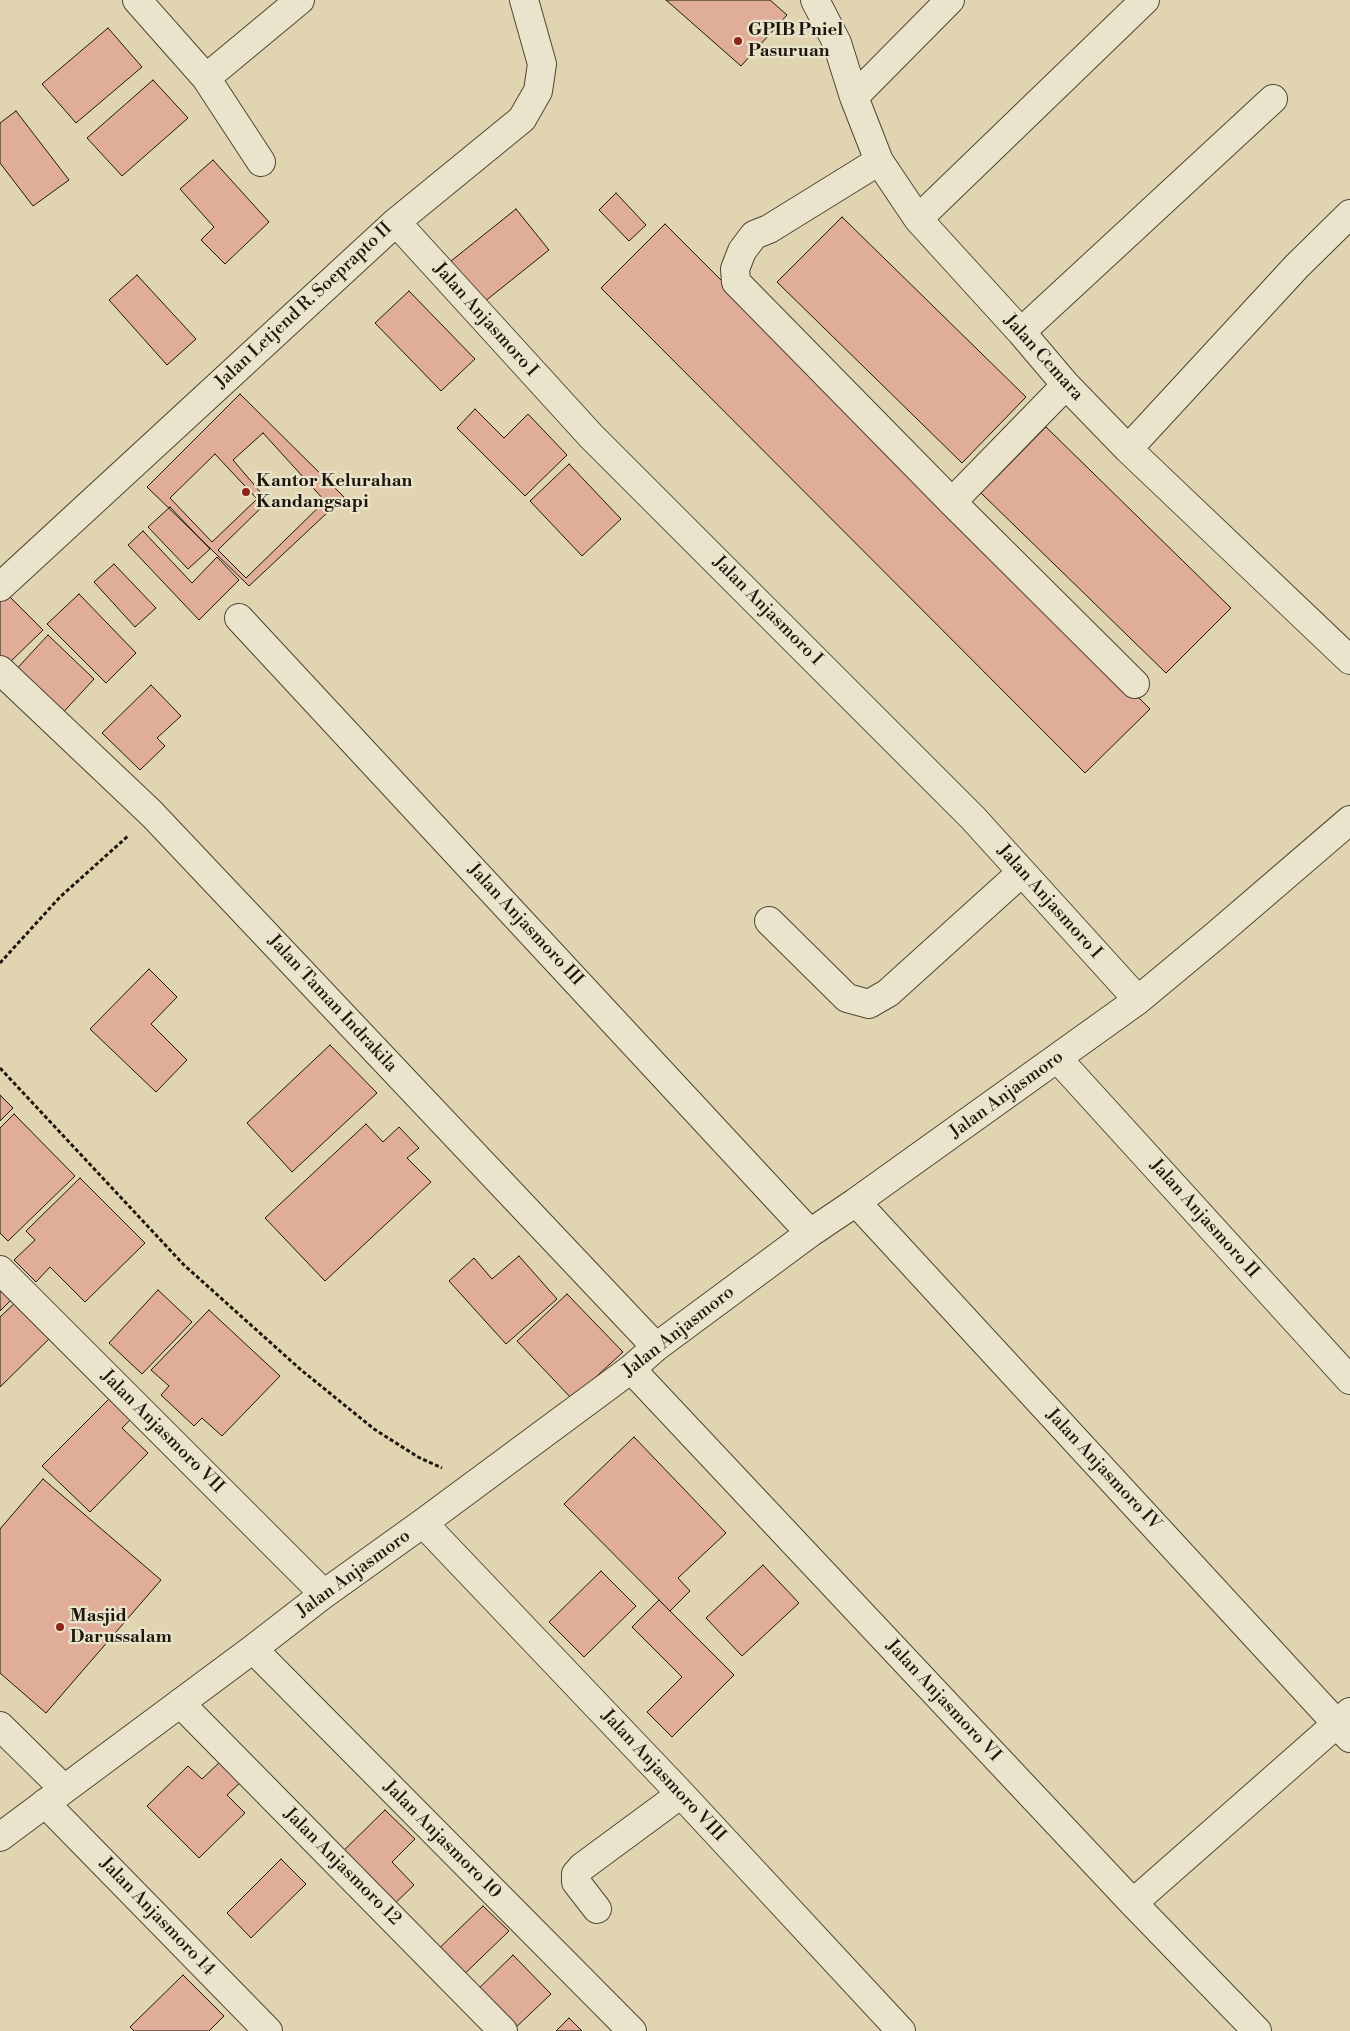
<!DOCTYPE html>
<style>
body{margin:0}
canvas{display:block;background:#e0d5b0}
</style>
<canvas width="1350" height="2031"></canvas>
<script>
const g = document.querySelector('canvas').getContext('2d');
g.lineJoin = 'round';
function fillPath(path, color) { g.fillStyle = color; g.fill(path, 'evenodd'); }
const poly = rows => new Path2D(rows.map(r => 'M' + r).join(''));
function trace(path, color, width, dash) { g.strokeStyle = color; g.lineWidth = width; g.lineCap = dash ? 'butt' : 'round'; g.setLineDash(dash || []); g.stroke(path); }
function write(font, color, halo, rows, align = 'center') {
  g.font = font + ' "Libre Bodoni",serif'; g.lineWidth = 4.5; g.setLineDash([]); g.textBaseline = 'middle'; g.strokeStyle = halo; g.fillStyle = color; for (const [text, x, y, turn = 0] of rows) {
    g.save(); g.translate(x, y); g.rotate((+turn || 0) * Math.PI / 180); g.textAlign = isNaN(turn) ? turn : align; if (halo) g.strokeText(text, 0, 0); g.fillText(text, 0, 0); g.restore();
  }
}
const building = poly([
 [666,0,770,0,787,15,741,66,666,0],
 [108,28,142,67,76,123,42,84,108,28],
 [153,80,188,118,122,176,87,138,153,80],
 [16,111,69,180,33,206,0,163,0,123,16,111],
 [213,160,269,222,225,264,201,240,214,227,180,189,213,160],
 [616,193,646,225,629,241,599,210,616,193],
 [516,209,549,250,479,306,446,265,516,209],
 [842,217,1026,397,962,463,777,282,842,217],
 [665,224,1150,709,1085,773,601,288,665,224],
 [137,275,196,339,167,365,109,300,137,275],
 [409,291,475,359,441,391,375,323,409,291],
 [240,394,344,497,249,586,147,487,240,394],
 [475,409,504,438,528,414,567,455,525,496,457,428,475,409],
 [1046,427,1231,608,1166,673,981,493,1046,427],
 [263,433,325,501,246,578,218,550,268,501,233,460,263,433],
 [215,454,257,499,212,542,170,498,215,454],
 [569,464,621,519,582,556,530,501,569,464],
 [170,507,210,549,188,569,148,527,170,507],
 [143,531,192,583,217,557,239,580,199,620,128,545,143,531],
 [114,564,156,608,135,627,94,582,114,564],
 [6,593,43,630,7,665,0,658,0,600,6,593],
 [79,594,136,653,106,683,47,624,79,594],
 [48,635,94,679,58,718,11,675,48,635],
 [151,685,181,716,157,738,165,746,140,770,102,733,151,685],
 [149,969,177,997,151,1024,187,1060,156,1092,90,1029,149,969],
 [330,1045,377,1093,292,1172,247,1123,330,1045],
 [0,1095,13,1108,0,1121,0,1095],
 [14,1114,75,1176,8,1241,0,1233,0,1128,14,1114],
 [366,1124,383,1142,399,1127,419,1148,407,1158,431,1182,325,1281,265,1218,366,1124],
 [80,1178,145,1243,85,1302,50,1267,36,1282,14,1260,35,1240,26,1231,80,1178],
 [519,1256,557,1299,506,1344,449,1281,474,1258,492,1279,519,1256],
 [0,1288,11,1300,0,1311,0,1288],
 [158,1290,192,1322,142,1374,109,1343,158,1290],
 [567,1294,623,1352,572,1399,517,1341,567,1294],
 [17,1301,52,1336,0,1387,0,1317,17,1301],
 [209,1310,280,1376,222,1436,202,1418,194,1426,161,1395,169,1386,151,1370,209,1310],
 [112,1396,133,1417,122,1428,148,1453,90,1512,42,1466,112,1396],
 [634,1437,726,1533,678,1578,690,1591,670,1611,564,1504,634,1437],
 [43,1479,161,1580,46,1713,0,1673,0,1529,43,1479],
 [763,1565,799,1603,742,1656,706,1618,763,1565],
 [601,1571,636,1606,584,1657,549,1622,601,1571],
 [659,1600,734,1675,672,1737,647,1712,682,1677,632,1627,659,1600],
 [221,1761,242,1781,227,1795,245,1813,199,1858,147,1806,188,1766,202,1779,221,1761],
 [385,1810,415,1839,392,1862,414,1885,387,1911,335,1859,385,1810],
 [281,1859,306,1884,251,1938,227,1913,281,1859],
 [483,1906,509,1931,454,1984,429,1958,483,1906],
 [513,1955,551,1994,512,2031,470,1997,513,1955],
 [183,1975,224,2016,209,2031,134,2031,130,2027,183,1975],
 [569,2018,582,2031,556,2031,569,2018]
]);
fillPath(building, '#e0ad99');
trace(building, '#1f170d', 1);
const minor = poly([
 [137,0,206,78,261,162],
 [815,0,837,43,854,97,879,161,918,219,1021,332,1066,385,1128,449,1350,660],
 [206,78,300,0],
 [854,97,950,0],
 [879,161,769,229,754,235,742,251,735,269,736,282,952,502,1135,684],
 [918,219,1145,0],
 [396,222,591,436,973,818,1138,1000],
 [1021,332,1273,99],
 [1128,449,1297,266,1350,214],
 [952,502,1066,385],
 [0,587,396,222,522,119,538,91,542,64,524,0],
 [239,618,810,1233],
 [0,670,152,814,656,1347],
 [769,921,847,998,869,1004,888,993,1022,872],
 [1058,1059,1350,1380],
 [856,1202,1350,1738],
 [0,1270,324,1594],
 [631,1369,1133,1903,1257,2031],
 [423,1523,681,1794,901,2031],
 [253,1649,632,2031],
 [180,1703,503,2031],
 [0,1726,64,1789],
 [45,1803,268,2031],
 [0,1837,253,1649,324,1594,423,1523,631,1369,656,1347,810,1233,856,1202,1138,1000,1215,936,1350,820],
 [1133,1903,1350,1712],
 [597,1909,576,1882,576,1874,582,1867,681,1794]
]);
trace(minor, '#4f4636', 30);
trace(poly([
 [0,963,60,897,128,836],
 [0,1068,184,1265,300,1369,374,1429,418,1457,442,1468]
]), '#1f170d', 3, [4, 2.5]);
trace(minor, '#ebe4cc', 28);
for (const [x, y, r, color] of [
 [738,41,5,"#8f2418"],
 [246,492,5,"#8f2418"],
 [60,1627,5,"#8f2418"]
]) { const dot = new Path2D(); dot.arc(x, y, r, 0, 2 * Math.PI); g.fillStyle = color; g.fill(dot); trace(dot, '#ebe4cc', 2); }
write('bold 18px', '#1f170d', '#ebe4cc', [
 ["GPIB Pniel",748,31],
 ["Pasuruan",748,52],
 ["Kantor Kelurahan",256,482],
 ["Kandangsapi",256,503],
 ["Masjid",70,1617],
 ["Darussalam",70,1638]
], 'left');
write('18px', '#1f170d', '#ebe4cc', [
 ["Jalan Letjend R. Soeprapto II",304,306,-43],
 ["Jalan Anjasmoro I",485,320,48],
 ["Jalan Cemara",1043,358,48],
 ["Jalan Anjasmoro I",767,611,45],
 ["Jalan Anjasmoro I",1049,902,48],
 ["Jalan Anjasmoro III",525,925,47],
 ["Jalan Taman Indrakila",332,1004,47],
 ["Jalan Anjasmoro",1007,1095,-36],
 ["Jalan Anjasmoro II",1204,1219,48],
 ["Jalan Anjasmoro",679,1332,-38],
 ["Jalan Anjasmoro VII",162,1432,45],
 ["Jalan Anjasmoro IV",1103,1470,47],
 ["Jalan Anjasmoro",354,1574,-36],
 ["Jalan Anjasmoro VI",943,1701,47],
 ["Jalan Anjasmoro VIII",663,1776,47],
 ["Jalan Anjasmoro 10",442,1840,45],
 ["Jalan Anjasmoro 12",342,1867,45],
 ["Jalan Anjasmoro 14",157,1917,46]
]);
</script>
